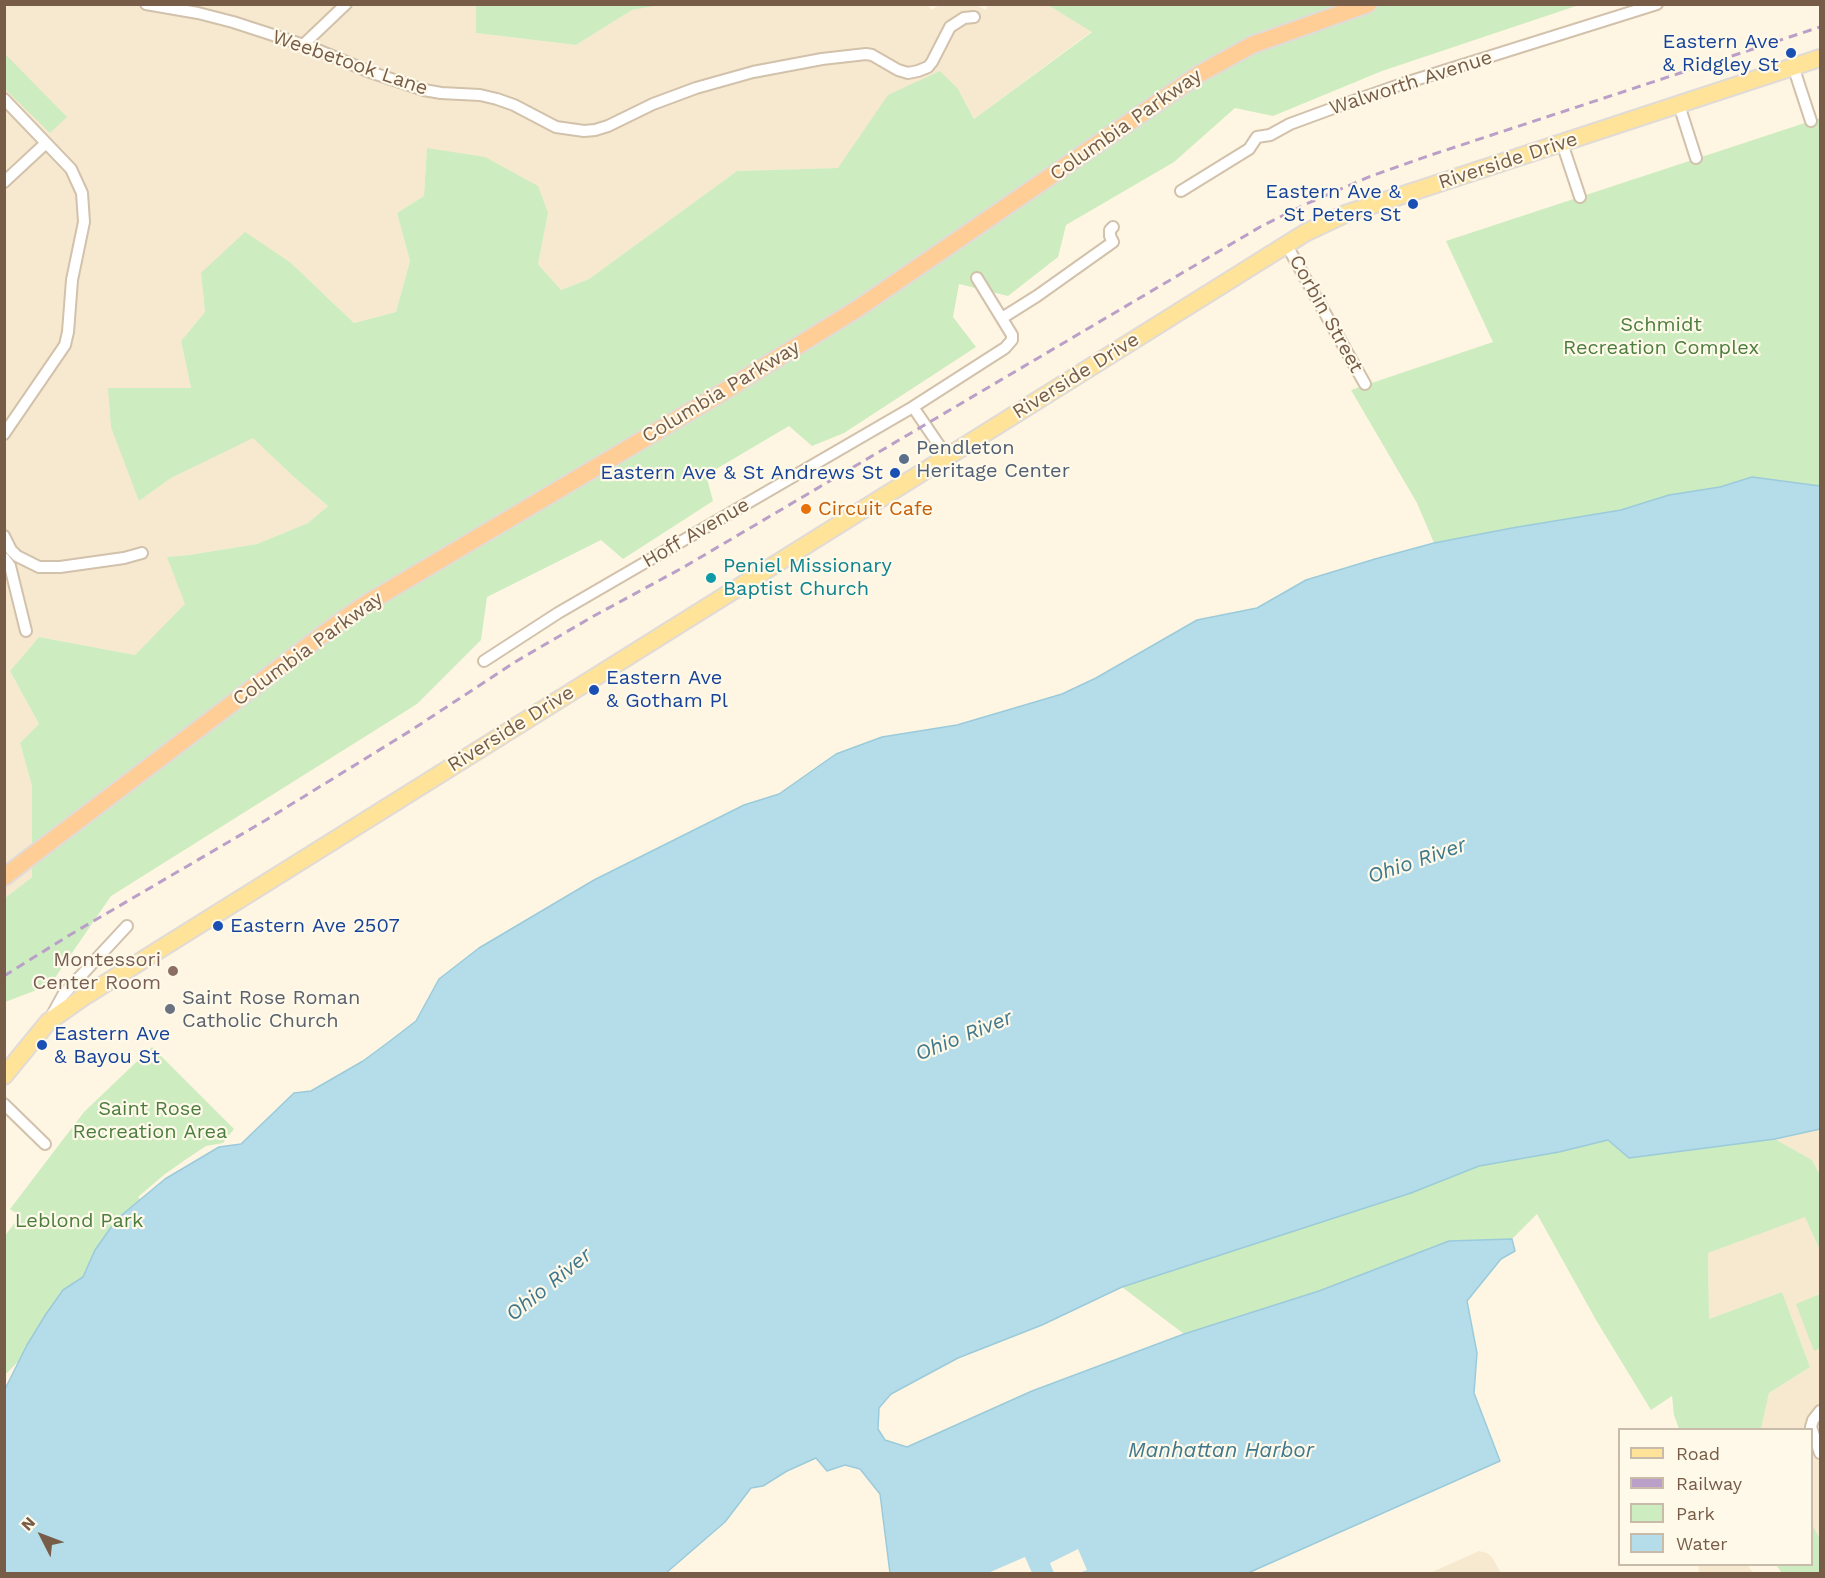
<!DOCTYPE html>
<style>
body{margin:0}
#map{position:relative;width:1825px;height:1578px;overflow:hidden;background:#fef6e2;font-family:"Work Sans",sans-serif}
canvas{display:block}
.frame{position:absolute;inset:0;border:6px solid #775d47;pointer-events:none}
.legend{position:absolute;left:1618px;top:1428px;width:195px;height:138px;box-sizing:border-box;background:#fff9ea;border:2px solid #c9bba9;margin:0;padding:8px 10px;list-style:none;font-size:18px;color:#775d47}
.legend li{display:flex;align-items:center;gap:12px;height:30px}
.legend b{width:30px;border:2px solid #c9bba9}
.north{position:absolute;left:12px;top:1506px;width:60px;height:60px;-webkit-text-stroke:4px #fff9ea;paint-order:stroke;rotate:312deg;font-size:16px;font-weight:700;line-height:24px;text-align:center;color:#775d47}
.north::after{content:'';display:block;margin:auto;width:21px;height:27px;background:#775d47;clip-path:polygon(50% 0,100% 100%,50% 72%,0 100%)}
</style>
<div id="map">
<canvas width="1825" height="1578"></canvas>
<div class="frame"></div>
<ul class="legend">
<li><b style="height:8px;background:#ffe398"></b>Road</li>
<li><b style="height:8px;background:#baa0c8"></b>Railway</li>
<li><b style="height:16px;background:#cdecc0"></b>Park</li>
<li><b style="height:16px;background:#b5dce9"></b>Water</li>
</ul>
<div class="north">N</div>
</div>
<script>
const g = document.querySelector('canvas').getContext('2d');
g.lineJoin = 'round';
function fillPath(path, color) { g.fillStyle = color; g.fill(path, 'evenodd'); }
const poly = rows => new Path2D(rows.map(r => 'M' + r).join(''));
function trace(path, color, width, dash) { g.strokeStyle = color; g.lineWidth = width; g.lineCap = dash ? 'butt' : 'round'; g.setLineDash(dash || []); g.stroke(path); }
function write(font, color, halo, rows, align = 'center') {
  g.font = font + ' "Work Sans",sans-serif'; g.lineWidth = 4.5; g.setLineDash([]); g.textBaseline = 'middle'; g.strokeStyle = halo; g.fillStyle = color; for (const [text, x, y, turn = 0] of rows) {
    g.save(); g.translate(x, y); g.rotate((+turn || 0) * Math.PI / 180); g.textAlign = isNaN(turn) ? turn : align; if (halo) g.strokeText(text, 0, 0); g.fillText(text, 0, 0); g.restore();
  }
}
fillPath(poly([
 [660,4,928,4,931,10,941,4,977,5,985,10,989,5,1048,5,1092,31,974,119,958,89,838,168,737,171,589,279,561,290,538,264,548,213,427,148,424,196,397,213,410,261,396,312,354,323,291,263,201,273,205,312,181,341,191,388,108,388,139,501,171,478,253,437,295,478,328,506,308,523,257,544,189,555,168,557,186,604,135,655,39,637,10,671,39,724,20,743,32,786,32,877,5,898,4,427,6,424,4,422,5,5,476,5,476,33,576,45,632,10],
 [1820,1129,1820,1175,1812,1160,1775,1139],
 [1805,1216,1820,1250,1820,1539,1812,1524,1812,1430,1761,1429,1769,1393,1810,1367,1782,1292,1709,1319,1708,1253],
 [1479,1551,1487,1553,1492,1557,1501,1573,1430,1573],
 [1698,1565,1747,1565,1754,1573,1699,1573]
]), '#f6e9d0');
fillPath(poly([
 [476,5,476,4,660,5,632,10,576,45,476,33],
 [1048,5,1579,5,1382,71,1273,116,1235,108,1174,162,1066,225,1058,257,1008,296,959,284,953,317,976,347,844,433,812,446,789,426,706,475,713,501,623,559,601,540,487,597,481,640,417,704,111,896,50,985,5,1002,5,898,32,877,32,786,20,743,39,724,10,671,39,637,135,655,185,604,167,557,189,555,257,544,308,523,328,506,295,478,253,438,171,478,139,501,111,427,108,388,191,388,181,341,205,312,201,273,245,232,291,263,354,323,396,312,410,261,397,213,424,196,427,148,485,157,538,186,548,213,538,264,561,290,589,279,737,171,838,168,888,95,940,71,958,89,974,119,1092,32],
 [4,53,67,117,50,133,5,89],
 [1820,118,1820,486,1752,477,1720,487,1669,495,1621,510,1512,528,1434,543,1417,503,1351,390,1493,342,1446,241],
 [152,1047,234,1129,223,1143,206,1146,185,1160,165,1174,138,1197,158,1218,5,1375,4,1275,6,1272,5,1270,4,1237,20,1216,10,1209,84,1112],
 [1775,1139,1812,1160,1820,1175,1820,1250,1805,1217,1708,1253,1709,1319,1782,1292,1810,1367,1769,1393,1761,1429,1679,1429,1674,1415,1672,1396,1651,1410,1596,1320,1537,1214,1512,1239,1449,1241,1319,1291,1184,1334,1122,1287,1411,1193,1479,1166,1559,1152,1608,1140,1629,1158],
 [1820,1294,1820,1348,1814,1351,1796,1304],
 [1812,1524,1820,1539,1820,1573,1782,1573,1776,1565,1812,1564]
]), '#cdecc0');
const water = poly([
 [1752,477,1820,486,1820,1129,1775,1139,1629,1158,1608,1140,1559,1152,1479,1166,1411,1193,1122,1287,1042,1325,958,1358,891,1394,879,1408,878,1429,885,1440,907,1447,1032,1391,1184,1334,1319,1291,1449,1241,1512,1239,1515,1251,1501,1259,1467,1301,1477,1353,1474,1393,1500,1461,1248,1573,890,1573,880,1494,860,1469,845,1465,827,1471,816,1458,787,1471,763,1486,751,1488,725,1522,666,1573,5,1574,4,1391,27,1345,46,1314,63,1290,83,1277,95,1250,117,1219,165,1179,219,1147,241,1144,294,1093,311,1091,363,1061,390,1041,416,1021,439,979,479,948,594,880,744,805,779,794,836,754,882,737,957,725,1062,694,1096,678,1197,620,1257,608,1306,580,1375,559,1434,543,1512,528,1621,510,1669,495,1720,487,1752,477]
]);
fillPath(water, '#b5dce9');
trace(water, '#9bcbdb', 1.5);
fillPath(poly([
 [1078,1549,1087,1570,1079,1573,1054,1573,1050,1563],
 [1025,1557,1032,1573,988,1573]
]), '#fef6e2');
const minor = poly([
 [146,4,198,13,233,22,313,48,370,72,424,90,441,93,480,95,497,99,514,105,556,127,584,131,595,130,608,126,653,104,696,88,753,72,822,59,866,54,872,55,898,70,908,73,918,71,928,67,932,62,950,27,964,18,974,17],
 [303,45,346,4],
 [1793,66,1811,121],
 [4,99,71,169,82,193,84,222,72,280,68,332,65,345,4,434],
 [1679,105,1696,158],
 [1562,143,1580,197],
 [4,182,46,143],
 [1181,191,1249,149,1257,137,1270,135,1290,124,1339,106,1402,84,1657,4],
 [1286,244,1365,384],
 [1002,318,1037,296,1113,242,1110,236,1110,230,1113,227],
 [913,407,947,457],
 [4,536,11,550,17,556,39,567,60,567,124,558,142,553],
 [4,558,10,566,26,631],
 [484,661,558,613,913,407,1005,348,1012,340,1012,335,977,278],
 [51,1017,63,995,127,926],
 [4,1104,45,1144],
 [1820,1411,1813,1420,1811,1427,1820,1453]
]);
const primary = poly([
 [4,1076,48,1022,82,998,1305,233,1345,214,1820,58]
]);
const trunk = poly([
 [4,877,342,620,369,602,718,395,857,309,1201,73,1252,45,1368,4]
]);
trace(minor, '#d2c1ab', 14);
trace(primary, '#e1dbd7', 20);
trace(trunk, '#e1dbd7', 20);
trace(minor, '#fff', 10);
trace(primary, '#ffe398', 16);
trace(trunk, '#fece96', 16);
trace(poly([
 [4,976,68,936,266,820,410,731,515,662,592,617,684,567,1260,227,1304,205,1371,176,1431,155,1820,27]
]), '#baa0c8', 3, [9, 6]);
for (const [x, y, r, color] of [
 [1791,53,6,"#1a4fb4"],
 [1413,204,6,"#1a4fb4"],
 [904,459,6,"#5c6f8a"],
 [895,473,6,"#1a4fb4"],
 [806,509,6,"#e8710a"],
 [711,578,6,"#0f9aa8"],
 [594,690,6,"#1a4fb4"],
 [218,926,6,"#1a4fb4"],
 [173,971,6,"#8d6e63"],
 [170,1009,6,"#6b7280"],
 [42,1045,6,"#1a4fb4"]
]) { const dot = new Path2D(); dot.arc(x, y, r, 0, 2 * Math.PI); g.fillStyle = color; g.fill(dot); trace(dot, '#fff9ea', 2); }
write('20px', '#164399', '#fff9ea', [
 ["Eastern Ave",1779,42],
 ["& Ridgley St",1779,65],
 ["Eastern Ave &",1401,192],
 ["St Peters St",1401,215],
 ["Eastern Ave & St Andrews St",883,473],
 ["Eastern Ave",606,678,"left"],
 ["& Gotham Pl",606,701,"left"],
 ["Eastern Ave 2507",230,926,"left"],
 ["Eastern Ave",54,1034,"left"],
 ["& Bayou St",54,1057,"left"]
], 'right');
write('20px', '#775d47', '#fff9ea', [
 ["Weebetook Lane",350,63,19],
 ["Walworth Avenue",1411,83,-18],
 ["Columbia Parkway",1126,125,-35],
 ["Riverside Drive",1508,161,-18],
 ["Corbin Street",1326,314,61],
 ["Riverside Drive",1076,376,-32],
 ["Columbia Parkway",721,392,-31],
 ["Hoff Avenue",696,533,-30],
 ["Columbia Parkway",308,649,-36],
 ["Riverside Drive",511,729,-32]
]);
write('20px', '#4b7e3e', '#fff9ea', [
 ["Schmidt",1661,325],
 ["Recreation Complex",1661,348],
 ["Saint Rose",150,1109],
 ["Recreation Area",150,1132],
 ["Leblond Park",79,1221]
]);
write('20px', '#4e5e75', '#fff9ea', [
 ["Pendleton",916,448],
 ["Heritage Center",916,471]
], 'left');
write('20px', '#c56008', '#fff9ea', [
 ["Circuit Cafe",818,509]
], 'left');
write('20px', '#0d838f', '#fff9ea', [
 ["Peniel Missionary",723,566],
 ["Baptist Church",723,589]
], 'left');
write('20px', '#785e54', '#fff9ea', [
 ["Montessori",161,960],
 ["Center Room",161,983]
], 'right');
write('20px', '#5b616d', '#fff9ea', [
 ["Saint Rose Roman",182,998],
 ["Catholic Church",182,1021]
], 'left');
write('italic 21px', '#3f788c', '#fff9ea', [
 ["Ohio River",1417,861,-19],
 ["Ohio River",964,1036,-22],
 ["Ohio River",549,1285,-39],
 ["Manhattan Harbor",1221,1451]
]);
</script>
